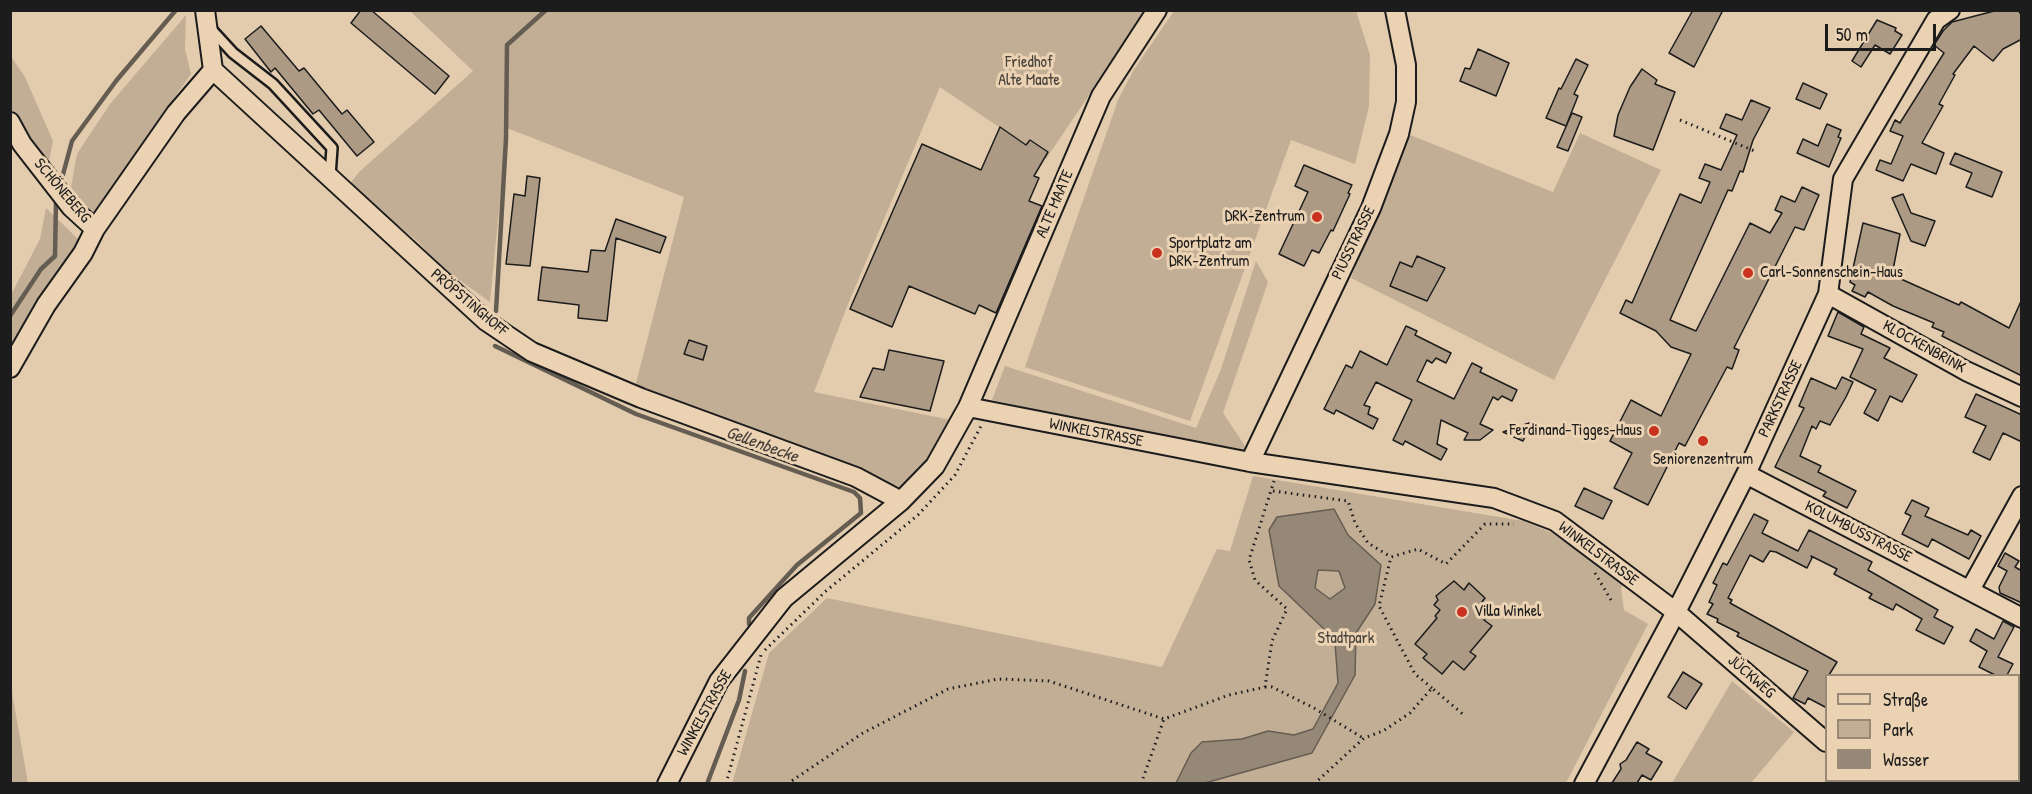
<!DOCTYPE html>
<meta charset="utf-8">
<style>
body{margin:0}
#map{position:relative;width:2032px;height:794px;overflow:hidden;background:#e3cbad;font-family:"Patrick Hand",sans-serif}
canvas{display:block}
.frame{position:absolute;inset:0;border:12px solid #1c1c1c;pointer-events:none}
.legend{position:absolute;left:1825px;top:674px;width:195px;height:108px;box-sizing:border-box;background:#ebd2b3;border:2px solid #988977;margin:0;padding:8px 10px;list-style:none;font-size:18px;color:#1c1c1c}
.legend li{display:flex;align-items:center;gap:12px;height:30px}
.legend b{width:30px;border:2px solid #988977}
.scale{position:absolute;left:1825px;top:24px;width:111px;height:27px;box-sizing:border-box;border:3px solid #1c1c1c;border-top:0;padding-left:8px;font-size:18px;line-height:21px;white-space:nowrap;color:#1c1c1c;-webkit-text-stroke:4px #ebd2b3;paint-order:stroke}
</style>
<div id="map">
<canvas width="2032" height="794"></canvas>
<div class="frame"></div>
<ul class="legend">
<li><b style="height:8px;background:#ebd2b3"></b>Straße</li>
<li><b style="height:16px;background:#c2ae95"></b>Park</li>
<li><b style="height:16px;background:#968876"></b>Wasser</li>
</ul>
<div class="scale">50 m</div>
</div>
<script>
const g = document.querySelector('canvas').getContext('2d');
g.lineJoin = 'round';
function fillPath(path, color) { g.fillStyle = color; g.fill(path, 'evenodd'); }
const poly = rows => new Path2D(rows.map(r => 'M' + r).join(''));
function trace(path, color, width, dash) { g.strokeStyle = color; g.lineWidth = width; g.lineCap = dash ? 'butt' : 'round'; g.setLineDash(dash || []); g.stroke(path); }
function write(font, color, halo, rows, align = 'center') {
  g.font = font + ' "Patrick Hand",sans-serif'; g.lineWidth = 6; g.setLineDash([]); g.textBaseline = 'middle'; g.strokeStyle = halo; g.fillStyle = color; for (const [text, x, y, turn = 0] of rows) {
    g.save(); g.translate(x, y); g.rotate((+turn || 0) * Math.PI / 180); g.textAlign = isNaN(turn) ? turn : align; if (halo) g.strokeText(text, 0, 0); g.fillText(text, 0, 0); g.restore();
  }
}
fillPath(poly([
 [410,11,1146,11,1046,159,940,87,848,304,814,392,951,420,927,467,905,489,635,387,684,197,507,128,490,302,444,269,417,241,349,185,359,172,473,71],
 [1174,11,1356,11,1370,55,1369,106,1355,164,1291,140,1190,421,1025,367,1118,100,1133,71],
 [186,15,185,49,191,74,133,156,92,221,69,198,77,154,110,104],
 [10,55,25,77,53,141,47,171,11,112],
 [1580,133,1661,170,1554,380,1351,278,1410,135,1553,192],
 [46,208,79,240,41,304,11,346,11,295,40,239],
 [1256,261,1268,282,1223,413,1245,446,1244,455,992,400,1005,366,1196,428,1221,369],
 [1253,476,1523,521,1550,532,1625,582,1621,588,1624,610,1648,624,1566,783,732,784,769,653,827,598,1162,667,1217,549,1230,551],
 [1732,681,1794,732,1751,783,1672,783],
 [10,687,11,687,28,783,11,783]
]), '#c2ae95');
const water = poly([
 [1334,509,1348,535,1381,565,1375,604,1356,633,1355,675,1312,753,1205,783,1176,783,1191,753,1202,742,1242,739,1268,731,1294,735,1313,729,1338,683,1335,643,1324,629,1279,586,1269,530,1277,517,1334,509],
 [1318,570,1339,571,1345,588,1330,599,1315,588,1318,570]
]);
fillPath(water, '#968876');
trace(water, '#655d52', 1.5);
trace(poly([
 [61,182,72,141,116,81,176,10],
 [496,311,506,139,507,45,546,10],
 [10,316,41,269,55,256,56,201],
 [495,346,636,414,854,492,860,498,861,513,797,565,749,618,749,624],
 [707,784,739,700,745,671]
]), '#655d52', 4.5);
const building = poly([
 [361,10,371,10,449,76,435,94,351,23,361,10],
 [1693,10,1723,10,1694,67,1669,53,1693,10],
 [1998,10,2018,10,2022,16,2022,39,2003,49,1993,61,1974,46,1953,74,1955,75,1939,104,1943,106,1922,143,1944,153,1936,174,1911,164,1903,181,1876,170,1880,160,1891,164,1903,136,1890,131,1895,120,1900,123,1944,53,1934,45,1943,31,1952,22,1998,10],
 [1877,20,1896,28,1895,31,1902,35,1890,54,1875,45,1861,67,1852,61,1877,20],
 [261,26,299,71,304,68,342,114,347,110,374,142,357,156,319,110,313,114,275,68,271,72,245,39,261,26],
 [1478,49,1509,63,1496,96,1460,81,1465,68,1470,69,1478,49],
 [1576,59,1588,65,1574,94,1578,96,1566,126,1546,118,1559,88,1561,89,1576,59],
 [1642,69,1657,80,1655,84,1675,92,1653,150,1614,136,1618,115,1630,87,1642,69],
 [1803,83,1827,94,1820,109,1796,99,1803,83],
 [1751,100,1770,108,1753,140,1743,172,1740,171,1732,191,1728,190,1670,320,1696,331,1750,223,1770,233,1782,213,1775,210,1781,196,1795,202,1802,187,1819,195,1804,230,1795,227,1734,348,1739,350,1732,369,1727,367,1685,446,1679,443,1648,505,1614,488,1632,453,1610,441,1631,400,1661,416,1691,354,1671,347,1656,331,1620,313,1626,300,1632,303,1680,194,1701,203,1710,182,1699,178,1705,164,1721,170,1737,135,1720,128,1726,114,1742,120,1751,100],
 [1572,113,1582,117,1568,151,1557,147,1572,113],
 [1827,124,1841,130,1838,137,1841,138,1829,167,1797,153,1803,139,1818,146,1827,124],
 [1000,127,1026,145,1030,140,1048,152,1034,176,1039,178,1029,201,1042,206,996,313,979,305,975,314,909,286,892,327,850,309,922,144,981,170,1000,127],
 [1955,153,2002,172,1992,197,1966,187,1972,173,1950,164,1955,153],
 [1304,165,1352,185,1348,193,1350,194,1333,231,1331,230,1319,253,1312,250,1304,266,1279,254,1308,192,1295,186,1304,165],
 [527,176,540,178,530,266,506,264,514,194,525,196,527,176],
 [1903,194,1911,213,1935,221,1925,246,1911,241,1892,198,1903,194],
 [616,219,666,237,660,253,616,238,607,321,578,318,579,305,538,300,542,267,588,272,591,250,605,251,616,219],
 [1863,223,1900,234,1892,275,1959,305,1961,302,2009,328,2022,299,2022,376,1942,336,1944,332,1932,327,1934,323,1893,306,1868,292,1865,297,1852,291,1855,285,1850,282,1863,223],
 [1417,256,1445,268,1427,301,1390,286,1400,262,1412,267,1417,256],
 [1838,312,1864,327,1861,334,1890,348,1884,358,1917,375,1902,402,1890,396,1878,421,1864,413,1876,390,1850,377,1863,349,1828,336,1838,312],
 [1406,326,1417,331,1415,335,1451,353,1446,363,1436,358,1432,363,1427,360,1417,381,1454,399,1472,363,1482,368,1480,372,1517,390,1512,401,1502,396,1498,400,1493,397,1480,424,1493,430,1480,440,1464,440,1468,433,1441,420,1437,444,1447,449,1441,460,1405,441,1403,445,1393,440,1412,400,1376,382,1364,405,1370,407,1368,414,1378,419,1373,429,1336,410,1334,414,1324,409,1346,365,1352,368,1360,351,1387,365,1406,326],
 [689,340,707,346,703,360,684,354,689,340],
 [889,350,944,361,930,411,860,397,873,368,884,370,889,350],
 [1842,377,1853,382,1846,397,1830,425,1820,421,1816,429,1812,426,1800,456,1821,466,1818,472,1856,491,1847,508,1823,496,1826,492,1775,467,1804,408,1799,406,1811,378,1836,389,1842,377],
 [1976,394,2022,415,2022,442,2003,433,1990,460,1973,452,1986,426,1965,417,1976,394],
 [1532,422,1523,441,1503,432,1532,422],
 [1584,488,1612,501,1603,519,1575,506,1584,488],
 [1912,500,1929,508,1925,516,1968,535,1971,530,1981,536,1969,559,1932,539,1928,547,1902,534,1911,516,1905,513,1912,500],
 [1754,514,1768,521,1762,533,1798,551,1809,530,1872,562,1868,570,1938,610,1934,617,1953,627,1944,644,1916,630,1922,619,1896,604,1893,610,1869,598,1872,594,1834,574,1837,569,1811,556,1812,558,1807,568,1776,552,1770,551,1763,562,1750,555,1728,598,1732,600,1730,603,1837,662,1829,675,1827,675,1827,708,1808,698,1805,704,1793,698,1808,671,1737,636,1739,633,1717,622,1718,619,1707,614,1713,604,1709,602,1717,585,1713,583,1723,563,1727,565,1754,514],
 [2005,553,2019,561,2015,567,2022,571,2022,603,2000,593,1999,587,2007,571,1998,566,2005,553],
 [1454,581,1464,590,1469,583,1485,598,1482,602,1486,606,1483,610,1489,614,1484,620,1492,626,1470,652,1476,656,1464,670,1453,661,1442,674,1423,658,1427,654,1415,644,1437,618,1435,616,1440,610,1434,605,1438,600,1436,596,1454,581],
 [2003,621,2014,627,1998,657,2013,664,2007,675,1995,675,1979,667,1987,651,1970,641,1976,629,1994,639,2003,621],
 [1683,672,1702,684,1686,709,1668,697,1683,672],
 [1637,742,1649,749,1646,753,1662,762,1651,780,1642,775,1637,783,1612,783,1621,769,1620,764,1626,760,1637,742]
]);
fillPath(building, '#ac9a85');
trace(building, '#1c1c1c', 1.5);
const service = poly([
 [210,28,233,53,273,84,332,148,330,176]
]);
const minor = poly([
 [205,10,213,70,486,321,532,352,641,398,856,477,901,501],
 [10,122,22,144,71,207,95,229],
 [1828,294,1966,371,2022,397],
 [10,368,46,305,83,253,95,229,176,113,213,70],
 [968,407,1250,462,1494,498,1555,521,1676,612,1826,742],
 [1250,462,1371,208,1399,134,1406,102,1406,65,1395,10],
 [1746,474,2022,618],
 [1970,590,2022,496],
 [1874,780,1878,784],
 [667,784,719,681,784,598,901,501,935,466,968,407,1101,96,1157,10],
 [1584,784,1676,612,1746,474,1828,294,1843,179,1936,20,1950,10],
 [1838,784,1840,780]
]);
trace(service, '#1c1c1c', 14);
trace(minor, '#1c1c1c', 22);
trace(poly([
 [1680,120,1757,152],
 [1273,491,1348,501,1355,523,1368,543,1391,557],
 [1595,573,1611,600],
 [765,650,826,591,918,515,955,475,981,426],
 [1265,687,1272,687,1314,708,1363,738],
 [1432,688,1415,674,1379,606,1391,557,1418,549,1446,564,1485,524,1514,524],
 [726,784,761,655],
 [787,784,863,733,948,689,998,679,1049,681,1164,719,1229,695,1265,687,1272,641,1287,609,1255,580,1249,560,1274,481],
 [1141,784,1164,719],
 [1314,784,1364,738,1383,731,1410,713,1432,688,1465,716]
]), '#1c1c1c', 3, [1.5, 4.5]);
trace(service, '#ebd2b3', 9);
trace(minor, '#ebd2b3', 18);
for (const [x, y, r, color] of [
 [1317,217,6,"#c8321e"],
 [1157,253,6,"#c8321e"],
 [1748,273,6,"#c8321e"],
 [1654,431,6,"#c8321e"],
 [1703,441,6,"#c8321e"],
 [1462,612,6,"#c8321e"]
]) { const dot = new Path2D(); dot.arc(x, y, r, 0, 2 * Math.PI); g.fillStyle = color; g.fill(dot); trace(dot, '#ebd2b3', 2); }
write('16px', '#46403a', '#ebd2b3', [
 ["Friedhof",1029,63],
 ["Alte Maate",1029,81],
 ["Stadtpark",1346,639]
]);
write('16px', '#1c1c1c', '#ebd2b3', [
 ["SCHÖNEBERG",62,191,50],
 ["ALTE MAATE",1055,204,-67],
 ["PIUSSTRASSE",1354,243,-64],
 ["PRÖPSTINGHOFF",469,303,40],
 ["KLOCKENBRINK",1924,347,29],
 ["PARKSTRASSE",1781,399,-65],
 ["WINKELSTRASSE",1096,433,11],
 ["KOLUMBUSSTRASSE",1858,532,27],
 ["WINKELSTRASSE",1598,554,37],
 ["JÜCKWEG",1751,677,41],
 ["WINKELSTRASSE",705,713,-61]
]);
write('16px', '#1c1c1c', '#ebd2b3', [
 ["DRK-Zentrum",1305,217,"right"],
 ["Sportplatz am",1169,244],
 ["DRK-Zentrum",1169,262],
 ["Carl-Sonnenschein-Haus",1760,273],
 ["Ferdinand-Tigges-Haus",1642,431,"right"],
 ["Seniorenzentrum",1703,460,"center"],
 ["Villa Winkel",1474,612]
], 'left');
write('italic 18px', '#47423c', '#ebd2b3', [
 ["Gellenbecke",762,445,20]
]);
</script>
